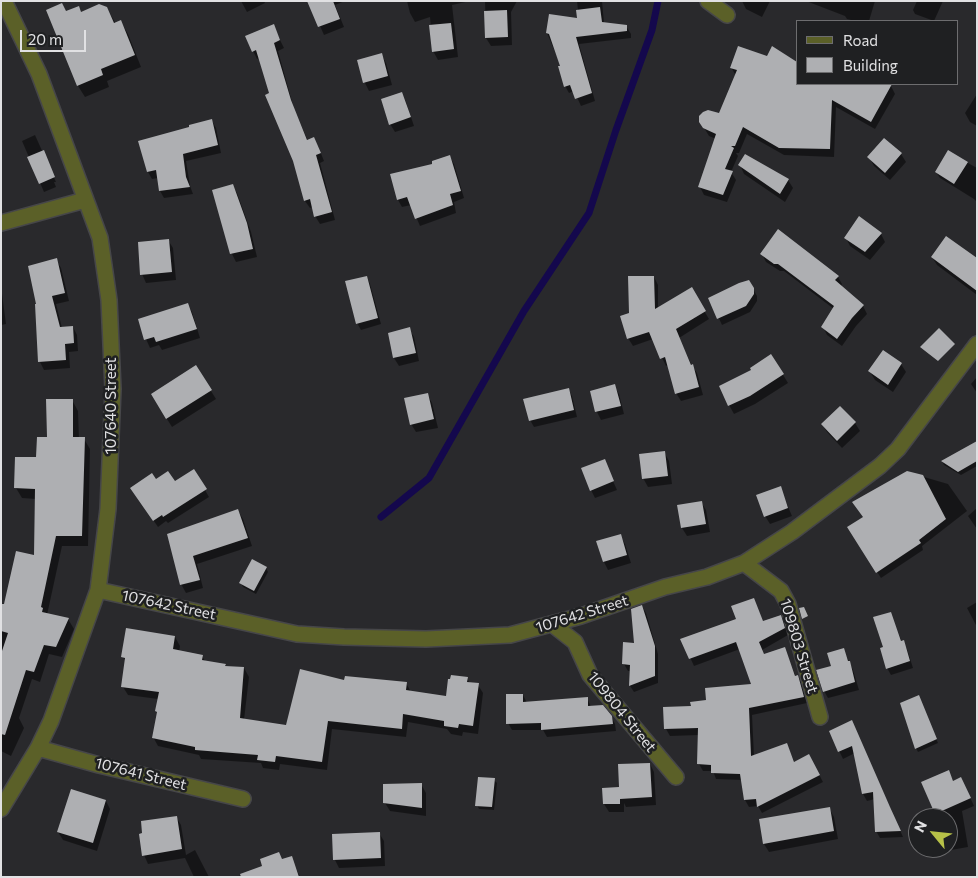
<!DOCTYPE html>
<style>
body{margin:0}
#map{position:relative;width:978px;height:878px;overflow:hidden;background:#29292c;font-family:Commissioner,sans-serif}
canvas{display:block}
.frame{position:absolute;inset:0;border:2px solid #e1e1e3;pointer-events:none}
.legend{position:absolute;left:796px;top:20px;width:162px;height:65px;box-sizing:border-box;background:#1f2022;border:1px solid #6d6d6f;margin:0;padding:6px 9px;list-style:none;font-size:15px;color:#e1e1e3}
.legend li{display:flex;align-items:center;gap:10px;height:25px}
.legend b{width:25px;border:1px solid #6d6d6f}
.north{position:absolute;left:908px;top:808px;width:50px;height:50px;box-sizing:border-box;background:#1f2022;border:1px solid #6d6d6f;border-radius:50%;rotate:298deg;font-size:14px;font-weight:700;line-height:20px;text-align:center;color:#e1e1e3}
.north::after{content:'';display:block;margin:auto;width:18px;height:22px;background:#b7c148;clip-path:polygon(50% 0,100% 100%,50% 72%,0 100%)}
.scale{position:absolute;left:20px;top:30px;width:66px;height:22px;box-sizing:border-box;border:2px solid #e1e1e3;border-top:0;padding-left:6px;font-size:15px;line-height:18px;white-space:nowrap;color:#e1e1e3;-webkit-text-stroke:4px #1f2022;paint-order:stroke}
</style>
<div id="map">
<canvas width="978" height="878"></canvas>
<div class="frame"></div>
<ul class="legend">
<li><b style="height:6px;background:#5b6028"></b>Road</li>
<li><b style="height:14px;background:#aeafb2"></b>Building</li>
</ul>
<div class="north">N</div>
<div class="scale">20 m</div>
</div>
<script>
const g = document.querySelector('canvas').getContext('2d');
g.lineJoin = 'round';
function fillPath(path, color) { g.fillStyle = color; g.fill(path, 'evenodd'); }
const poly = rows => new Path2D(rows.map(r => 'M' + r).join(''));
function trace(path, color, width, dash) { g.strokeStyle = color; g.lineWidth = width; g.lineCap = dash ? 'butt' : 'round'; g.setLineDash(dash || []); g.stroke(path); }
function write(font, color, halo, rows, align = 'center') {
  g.font = font + ' Commissioner,sans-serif'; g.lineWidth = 5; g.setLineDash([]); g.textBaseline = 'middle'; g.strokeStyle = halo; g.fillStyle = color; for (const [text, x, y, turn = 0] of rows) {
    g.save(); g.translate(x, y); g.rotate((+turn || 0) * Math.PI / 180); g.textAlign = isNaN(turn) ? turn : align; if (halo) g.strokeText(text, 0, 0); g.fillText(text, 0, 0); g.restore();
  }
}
fillPath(poly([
 [241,1,264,1,265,3,247,12],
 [309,1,345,1,335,5,344,27,324,35],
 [407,1,470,1,452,5,458,57,438,60,433,51,430,17,415,22,410,13],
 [485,1,517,1,511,12,512,45,491,46,486,38],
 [577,1,602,1,604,23,626,26,631,34,631,38,579,44,595,101,581,106,574,91,569,93,565,86,561,66,547,33,579,19],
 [742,1,770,1,762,17,746,9],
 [806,1,875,1,869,21,855,21,847,19,845,16],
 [917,1,943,1,934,21,915,14,913,10],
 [47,10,81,13,108,10,116,24,121,22,128,34,141,67,107,81,109,87,85,97,78,86],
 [273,26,284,48,278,51,294,109,308,141,318,146,324,161,320,163,335,220,320,224,315,216,313,207,310,208,305,201,295,160,271,94,260,58,257,59,253,51],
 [381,54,386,63,392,85,369,91,365,83,358,61],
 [731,67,797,84,887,84,891,86,895,94,875,129,836,107,834,157,784,155,747,134,739,153,736,153,738,156,731,172,736,180,727,202,704,195,700,187,716,139,709,136,700,121,720,115,736,76],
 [402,93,406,102,414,126,395,132,390,124],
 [977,94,977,126,970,122,965,113],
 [212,121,216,128,221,153,186,161,190,186,193,194,164,198,160,191,158,178,152,179,148,172,140,142],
 [35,135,56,182,54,182,56,187,44,192,22,141],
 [948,152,977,168,977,202,974,199,940,178,936,172],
 [901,154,906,162,890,180,874,166,869,157],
 [450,157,454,164,464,198,454,202,456,213,420,226,411,205,402,207,398,200,434,165],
 [740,165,788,180,793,188,785,202,744,174],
 [232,185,237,193,251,232,257,257,236,262,232,254,214,191],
 [881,234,885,242,870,260,850,246,846,238],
 [168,240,173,248,176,280,146,283,142,274],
 [762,254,838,277,842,284,841,286,863,306,867,314,856,326,842,346,827,335,823,327,834,309,784,271,780,271,766,262],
 [932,257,977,259,977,295,937,265],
 [56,260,61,268,69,301,56,304,62,328,73,327,77,335,78,351,69,352,70,368,44,370,40,362,38,305],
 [367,277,370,284,381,324,361,330,357,323],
 [654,277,658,285,658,309,691,289,709,319,679,338,692,366,697,373,703,395,681,401,676,393,668,365,666,366,653,339,633,346,628,338,630,314],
 [1,286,6,324,1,325],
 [753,289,757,296,757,301,750,312,722,325,710,299],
 [187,304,192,312,200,338,162,350,159,345,150,348,146,339],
 [409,329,414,337,419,361,399,366,394,358],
 [883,352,901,364,906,372,893,392,875,380,870,372],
 [771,355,788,383,755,404,734,414,729,405,753,371],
 [977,377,977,393,971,384],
 [614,386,619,394,624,414,601,420,597,412,591,392],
 [569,390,572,396,577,417,534,427,530,420],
 [211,391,216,399,172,427,157,403],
 [427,394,432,403,438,428,416,432,411,424],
 [72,400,78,411,79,439,84,439,90,449,88,546,62,546,47,615,68,619,74,629,62,657,49,654,40,682,32,679,19,718,24,728,11,756,1,751,1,623,35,557,36,499,22,498,16,488,38,458,48,438],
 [840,407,855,423,860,431,842,448,827,432,822,424],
 [664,452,669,461,672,484,648,487,643,478],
 [977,452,977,466,961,475,944,465,942,461],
 [604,461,617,490,595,498,591,490],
 [194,471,209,497,168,523,166,521,158,527,136,495,156,481,175,483],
 [907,472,948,484,967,511,922,546,923,550,881,578,852,533,864,518,854,503],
 [780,488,792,516,770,524,765,516],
 [701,502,706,510,710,532,687,536,682,528,679,506],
 [977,508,977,529,968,516],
 [238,511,243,519,252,546,197,564,203,588,186,593,181,584,168,535],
 [620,535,625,544,631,563,608,570,604,562,598,542],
 [266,568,268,572,256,594,243,587,241,583],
 [754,600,763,622,781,616,785,623,788,635,762,650,764,655,784,648,796,677,798,677,802,683,807,703,752,715,754,756,787,745,795,763,813,763,823,782,762,813,758,806,749,807,745,800,742,780,716,779,713,771,703,771,699,764,699,735,670,736,666,729,665,708,692,707,752,685,740,649,694,666,682,640,738,620],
 [977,602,977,627,967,608],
 [642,606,646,613,658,654,658,683,634,692,630,686,631,671,628,671,624,664,635,644],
 [890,613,902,642,903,642,907,649,913,668,891,675,887,668,885,648],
 [175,637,180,646,179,652,202,656,205,661,225,665,226,667,244,668,249,677,244,720,286,727,345,681,406,683,411,692,447,697,467,678,470,684,478,685,483,693,478,734,463,732,462,736,451,734,447,729,408,722,406,737,332,729,327,770,280,764,279,770,263,768,261,763,201,759,199,755,158,746,153,737,158,715,156,711,158,699,128,695,123,687,126,662,123,657],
 [843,649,853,670,859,690,828,698,824,691,833,667],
 [523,695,527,703,587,698,591,707,611,716,615,724,616,731,547,737,543,730,512,730,508,723],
 [920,701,938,743,918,752,916,748],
 [855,729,903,837,880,838,876,831,875,799,867,801,863,794,855,753,843,759,830,732],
 [650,764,654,772,656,805,626,807,624,803,624,812,609,812,604,804,620,788],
 [948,772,954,782,965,786,974,806,962,811,968,847,951,850,948,844,948,818,939,818,936,813],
 [494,780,497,783,494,810,479,809,477,805],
 [421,784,426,793,426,816,390,811,385,803],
 [106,801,110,809,97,851,63,840,58,832],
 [829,808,834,817,838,839,769,852,764,844],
 [176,817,181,825,186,855,195,850,209,877,194,877,185,858,148,864,144,855],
 [379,833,384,841,385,866,339,868,335,860,334,835],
 [291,857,300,877,236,877,264,867]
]), '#0007');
trace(poly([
 [381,517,429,478,524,311,589,213,616,130,652,30,658,1]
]), '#14084d', 7);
fillPath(poly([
 [307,1,333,1,340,19,318,27],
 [62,3,66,11,79,6,81,12,99,4,107,7,114,23,121,20,135,55,101,69,103,75,77,86,46,10],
 [600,7,602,22,627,25,627,31,576,37,592,93,575,99,570,85,564,87,558,66,560,66,549,34,546,33,549,14,577,18,576,10],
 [507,10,508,37,485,38,484,11],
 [451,23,454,49,432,52,429,25],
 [274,24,280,40,274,43,291,100,307,140,314,137,321,153,316,155,332,212,314,217,310,199,304,201,293,161,265,95,269,93,256,50,252,52,245,36],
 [738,46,767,56,772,46,797,62,797,84,892,84,871,122,832,100,830,149,779,148,743,127,735,146,731,146,734,148,725,169,733,171,723,195,698,187,716,134,703,128,699,122,699,116,703,112,708,110,719,113,737,70,730,68],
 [382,53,388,76,363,83,357,60],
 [402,92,411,117,389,125,381,99],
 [212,119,218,145,183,154,186,177,190,187,159,191,156,170,147,172,138,141,189,127,189,125],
 [884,138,902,153,885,173,867,157],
 [44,150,55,177,39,184,27,157],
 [948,150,968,162,954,184,935,172],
 [745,154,789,179,780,194,738,165],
 [450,155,461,191,450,194,453,205,415,219,407,197,397,200,390,174,432,164,432,161],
 [233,184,247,223,253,249,230,254,212,190],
 [859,216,882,233,865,252,844,238],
 [778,229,839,276,835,280,864,305,852,318,837,339,821,327,834,306,778,264,774,264,760,254],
 [946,236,977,258,977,291,931,257],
 [169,239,172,272,140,275,138,242],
 [57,258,65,293,52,296,60,327,73,326,74,343,65,344,66,360,38,362,35,304,36,304,28,266],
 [367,276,378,318,356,324,345,281],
 [628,276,654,276,655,309,692,287,706,311,676,329,691,365,693,364,699,387,675,394,665,357,660,359,649,332,627,339,620,316,629,313],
 [749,280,754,288,754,294,746,306,717,319,708,298,739,283],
 [188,303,197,329,156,342,154,337,144,340,138,319],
 [410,327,416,353,393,358,388,333],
 [939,328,955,344,938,361,920,347],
 [883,350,902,363,888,385,868,371],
 [771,354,784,374,750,396,728,406,719,386,751,370,750,368],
 [196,365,212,390,166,419,151,394],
 [615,384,621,406,595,412,590,391],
 [569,388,574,410,529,421,523,399],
 [428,393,434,419,410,425,404,398],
 [46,399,73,399,73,437,85,437,82,536,56,536,41,607,43,608,42,612,69,618,56,647,44,645,34,672,26,670,5,735,1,734,1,654,8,633,1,631,1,604,4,604,16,551,34,555,35,489,14,488,15,457,36,457,37,437,47,437],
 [840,406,856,422,837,441,821,424],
 [977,441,977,461,958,472,941,461],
 [665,451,668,476,642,479,639,454],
 [605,459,614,481,590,491,581,468],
 [194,469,207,489,163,517,162,515,153,521,130,488,152,473,156,479,168,471,175,481],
 [907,471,923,475,946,519,919,540,921,543,876,573,847,527,863,517,852,502],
 [781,486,788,508,764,517,756,495],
 [702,501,706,524,681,528,677,505],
 [238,509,248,538,193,556,200,580,180,585,167,534],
 [621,534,627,555,603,562,596,541],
 [252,559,267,567,254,591,239,583],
 [754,598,763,621,781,615,785,628,759,642,764,654,785,647,795,676,798,675,804,697,749,708,751,756,787,743,794,762,809,754,820,775,757,807,756,799,744,800,740,774,711,773,711,765,697,764,698,728,664,729,663,707,691,706,690,702,706,700,705,688,751,684,736,642,689,659,680,639,736,619,731,606],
 [642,605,655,646,655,676,629,686,630,665,622,664,623,642,634,643,631,609],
 [804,607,808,616,802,619,799,608],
 [891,612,901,641,904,640,910,661,886,669,880,648,883,647,873,617],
 [126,628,175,636,173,649,203,655,202,660,226,664,225,666,244,667,240,718,286,725,300,669,344,680,345,676,407,682,406,690,446,696,448,679,450,679,451,675,468,677,467,682,479,683,473,726,459,724,458,728,444,726,444,721,403,714,402,729,328,721,322,762,276,756,275,762,257,760,258,755,195,750,195,747,152,738,157,712,155,711,159,692,121,687,125,658,121,657],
 [844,648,848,661,850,661,855,682,823,692,816,670,831,666,827,653],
 [506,694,523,694,523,702,588,697,588,706,603,705,612,716,613,724,541,730,541,723,506,724],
 [919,695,937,739,915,749,900,703],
 [852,720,890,807,901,831,875,832,873,792,862,794,852,746,838,752,829,731],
 [650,763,652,797,620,799,620,797,620,804,603,804,602,788,619,787,618,764],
 [949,770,953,781,961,777,971,798,935,814,921,782],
 [478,777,495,778,492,807,475,806],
 [422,783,422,808,383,803,383,784],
 [71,789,106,800,93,843,57,832],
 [830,807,834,831,763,844,759,819],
 [177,816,182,849,142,856,139,834,142,833,141,821],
 [380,832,381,858,333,860,332,834],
 [279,852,282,859,292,856,299,877,241,877,240,874,262,866,260,859]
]), '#aeafb2');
const street = poly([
 [708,1,727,15],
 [1,223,85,200],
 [744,563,781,591,788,604,820,717],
 [98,590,297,634,344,637,426,639,510,635,581,616,665,587,707,577,744,563,792,532,880,466,898,449,977,344],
 [552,624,575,642,590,675,676,777],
 [38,748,99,765,243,799],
 [1,809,38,748,51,721,98,590,108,509,113,389,109,300,100,238,39,74,4,1]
]);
trace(street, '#464649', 18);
trace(street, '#5b6028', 15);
write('15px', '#e1e1e3', '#1f2022', [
 ["107640 Street",111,406,-90],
 ["107642 Street",169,605,12],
 ["107642 Street",582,614,-17],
 ["109803 Street",799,646,73],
 ["109804 Street",622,712,51],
 ["107641 Street",141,774,14]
]);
</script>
